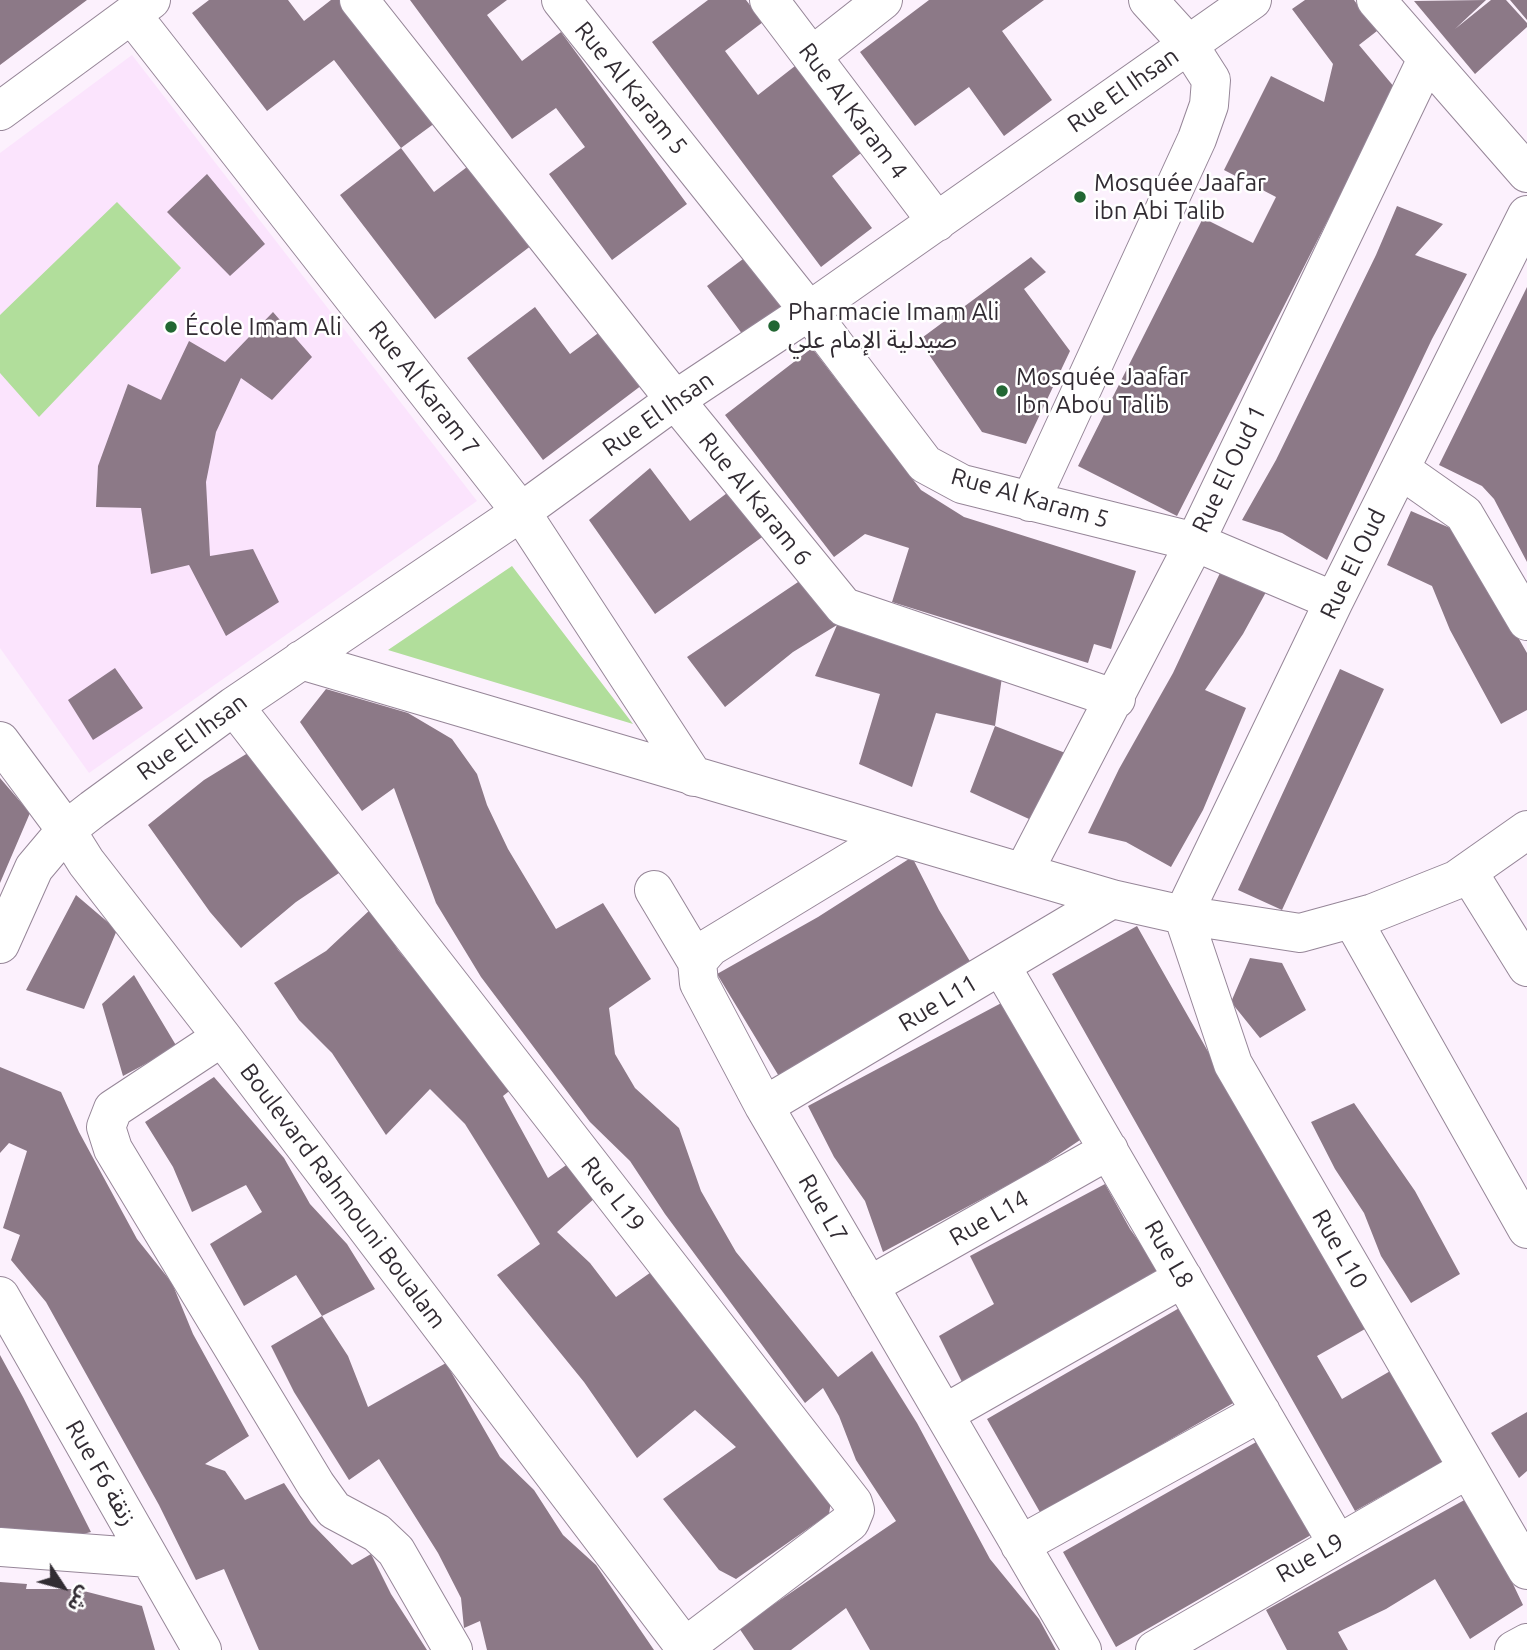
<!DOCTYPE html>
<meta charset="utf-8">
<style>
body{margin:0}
#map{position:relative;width:1527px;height:1650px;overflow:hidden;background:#fcf1fd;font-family:Ubuntu,"Noto Sans Arabic",sans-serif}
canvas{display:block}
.north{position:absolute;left:28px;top:1552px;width:70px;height:70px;-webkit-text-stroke:5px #fff;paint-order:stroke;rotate:126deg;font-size:19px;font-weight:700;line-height:28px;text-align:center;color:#322c33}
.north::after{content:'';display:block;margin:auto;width:24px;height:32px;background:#322c33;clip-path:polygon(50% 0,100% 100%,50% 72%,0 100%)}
</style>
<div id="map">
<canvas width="1527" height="1650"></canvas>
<div class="north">ش</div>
</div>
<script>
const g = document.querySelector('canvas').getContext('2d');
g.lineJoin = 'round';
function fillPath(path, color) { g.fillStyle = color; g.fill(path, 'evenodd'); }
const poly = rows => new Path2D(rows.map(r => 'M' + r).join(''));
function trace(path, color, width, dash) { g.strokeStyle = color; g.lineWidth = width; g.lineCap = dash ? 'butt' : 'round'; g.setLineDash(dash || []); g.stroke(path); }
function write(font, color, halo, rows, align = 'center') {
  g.font = font + ' Ubuntu,"Noto Sans Arabic",sans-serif'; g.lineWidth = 5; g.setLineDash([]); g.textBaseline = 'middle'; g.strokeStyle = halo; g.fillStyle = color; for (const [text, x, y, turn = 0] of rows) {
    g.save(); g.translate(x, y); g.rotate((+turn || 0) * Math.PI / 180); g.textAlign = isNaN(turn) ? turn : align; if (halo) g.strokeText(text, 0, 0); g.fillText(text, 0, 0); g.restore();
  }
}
fillPath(poly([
 [132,55,477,501,89,773,0,648,0,153]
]), '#fbe4fd');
fillPath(poly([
 [117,202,181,268,39,417,0,373,0,315],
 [512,566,633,724,388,650]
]), '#b1de9b');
fillPath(poly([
 [0,0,87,0,0,65],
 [209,0,288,0,304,21,331,0,348,0,439,120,401,148,334,60,267,111,192,13],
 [410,0,507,0,487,15,522,61,561,32,687,204,612,260,549,174,585,147,556,108,512,139],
 [708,0,746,0,763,22,725,51,758,95,795,66,861,153,832,176,872,228,821,267,652,42],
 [929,0,1044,0,1002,31,1052,100,1004,136,969,87,915,126,860,52],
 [1305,0,1354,0,1377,31,1359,45,1395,88,1177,516,1078,466,1203,218,1253,243,1276,197,1224,170,1271,76,1324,102,1333,64,1292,9],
 [1486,0,1455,29,1491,0,1506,0,1527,23,1527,27,1475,74,1414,1],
 [1510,0,1527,0,1527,20],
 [401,148,434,192,471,164,532,245,435,319,340,195],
 [207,174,265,244,230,276,167,212],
 [1397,206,1443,224,1415,255,1467,274,1432,339,1327,560,1282,533,1242,520,1276,460,1376,255],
 [755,250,799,311,751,346,707,286],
 [1031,257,1046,272,1024,289,1070,351,1026,444,982,432,919,340],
 [1527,287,1527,562,1494,499,1482,486,1439,465],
 [535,307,570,354,601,331,642,385,543,460,467,358],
 [273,312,312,357,272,400,241,378,216,432,206,482,210,556,253,549,279,602,226,636,189,565,151,574,141,508,96,507,98,466,128,384,161,400,189,341,225,362],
 [812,348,921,490,964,517,1136,571,1111,649,1094,644,1088,663,892,602,909,548,865,534,834,557,725,415],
 [650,468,690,521,735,487,765,535,655,614,589,520],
 [1411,511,1457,531,1527,653,1527,710,1501,724,1450,630,1432,586,1387,565],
 [1227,558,1271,583,1243,634,1205,690,1246,708,1203,810,1171,867,1126,842,1088,833,1119,769,1173,673],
 [804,578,837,625,793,652,725,707,687,657],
 [837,625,1002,677,995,726,1068,754,1040,824,970,792,995,726,936,713,912,787,859,764,880,694,815,676],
 [115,668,143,708,93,740,68,700],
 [1340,669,1384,689,1282,910,1238,890],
 [326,689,408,713,452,739,477,774,487,805,508,849,556,929,603,903,651,979,609,1008,615,1054,635,1088,679,1128,701,1191,736,1252,838,1377,872,1351,917,1423,990,1559,1039,1619,1056,1650,870,1650,846,1608,791,1650,754,1650,739,1628,896,1521,856,1460,839,1416,823,1388,805,1403,665,1214,630,1161,590,1122,481,977,436,903,394,788,362,811,300,722],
 [256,748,345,869,296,902,241,948,210,912,148,825,204,780],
 [0,778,30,813,0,883],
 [912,857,939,910,974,968,780,1078,717,974,818,917],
 [76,895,117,930,84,1009,26,990],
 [372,908,398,950,513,1088,503,1096,548,1178,572,1161,596,1197,557,1232,590,1263,616,1297,654,1270,831,1501,829,1514,736,1579,719,1570,663,1499,736,1447,695,1410,637,1458,584,1382,497,1275,540,1244,465,1124,430,1089,386,1135,332,1053,299,1020,274,983,326,951],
 [1137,926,1365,1329,1317,1356,1342,1399,1392,1370,1444,1461,1355,1511,1052,974],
 [1250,958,1282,963,1306,1010,1260,1038,1231,1002],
 [134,975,177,1047,123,1076,102,1004],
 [1007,1000,1083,1138,1034,1171,883,1252,865,1201,834,1157,808,1106],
 [0,1067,61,1092,79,1132,137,1239,172,1283,193,1334,249,1436,205,1464,225,1471,245,1500,284,1483,311,1523,352,1565,371,1554,391,1594,427,1650,259,1650,224,1569,196,1580,159,1505,46,1302,11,1260,20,1235,3,1228,27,1151,9,1143,0,1153],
 [214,1077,284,1158,310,1204,347,1244,375,1289,322,1316,296,1275,244,1306,210,1244,262,1212,246,1185,192,1212,173,1167,145,1122],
 [1354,1103,1415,1191,1460,1274,1411,1303,1381,1256,1364,1213,1335,1169,1311,1122],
 [1105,1184,1130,1229,1162,1274,963,1384,939,1336,994,1304,970,1256],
 [1181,1307,1235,1402,1041,1514,987,1419],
 [322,1316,348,1356,368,1407,446,1363,500,1457,534,1490,563,1535,596,1565,654,1650,487,1650,480,1621,464,1628,461,1598,438,1553,379,1459,349,1480,294,1392,271,1346],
 [0,1355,23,1397,91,1532,42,1544,6,1537,0,1528],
 [1527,1412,1527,1471,1519,1478,1491,1433],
 [1265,1437,1318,1531,1116,1647,1063,1552],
 [1468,1498,1494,1544,1523,1605,1470,1639,1435,1579,1386,1609,1338,1632,1348,1650,1287,1650,1266,1610],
 [0,1582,27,1584,26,1589,76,1589,142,1606,155,1650,0,1650]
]), '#8c7987');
const minor = poly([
 [359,0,675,400,844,607,1116,699],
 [561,0,809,311,925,464,962,484,1195,542,1334,601],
 [769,0,937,222],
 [1376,0,1527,173],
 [132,15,521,512,694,777],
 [812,56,883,0],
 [0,111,151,0],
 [1527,215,1334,601,1183,915,1233,1064,1527,1570],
 [1400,469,1464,514,1527,621],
 [1030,502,1197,139,1209,105,1211,80,1188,44,1148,0],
 [301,660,1112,899,1183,915,1300,933,1373,913,1456,880,1527,830],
 [234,706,853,1503,855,1510,850,1522,685,1647],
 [0,741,66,830,86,862,222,1037,687,1650],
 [1468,872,1527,967],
 [1023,873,1195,542,1426,61],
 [654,890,697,962,699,983,764,1106,1082,1650],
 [1352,919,1527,1229],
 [0,944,34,868,66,830,93,809,234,706,521,512,675,400,809,311,1252,0],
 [697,962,710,947,894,835],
 [1001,966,1337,1543],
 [222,1037,113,1109,106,1127,113,1149,316,1485,334,1510,377,1533,396,1551,453,1650],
 [764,1106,1112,899],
 [869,1286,1109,1150],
 [0,1296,202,1650],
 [944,1414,1183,1278],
 [1020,1545,1261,1412],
 [0,1547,149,1558],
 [1155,1650,1468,1469],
 [1514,1650,1527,1643]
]);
trace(minor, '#968698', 40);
trace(minor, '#fff', 38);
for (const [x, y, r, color] of [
 [1080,197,7,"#226733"],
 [774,326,7,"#226733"],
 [171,327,7,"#226733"],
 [1002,391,7,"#226733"]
]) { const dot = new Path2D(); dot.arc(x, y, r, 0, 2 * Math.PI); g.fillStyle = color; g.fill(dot); trace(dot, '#fff', 2.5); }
write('24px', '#322c33', '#fff', [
 ["Rue Al Karam 5",631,88,51],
 ["Rue El Ihsan",1123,90,-35],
 ["Rue Al Karam 4",853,111,53],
 ["Rue Al Karam 7",424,388,52],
 ["Rue El Ihsan",658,414,-35],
 ["Rue El Oud 1",1229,469,-64],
 ["Rue Al Karam 5",1030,498,16],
 ["Rue Al Karam 6",755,499,51],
 ["Rue El Oud",1353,564,-64],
 ["Rue El Ihsan",192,737,-36],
 ["Rue L11",938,1003,-31],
 ["Rue L19",613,1194,52],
 ["Boulevard Rahmouni Boualam",343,1196,53],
 ["Rue L7",823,1208,60],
 ["Rue L14",989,1218,-30],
 ["Rue L10",1340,1249,60],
 ["Rue L8",1169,1254,60],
 ["Rue F6 زنقة",101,1473,60],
 ["Rue L9",1310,1558,-30]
]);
write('24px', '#322c33', '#fff', [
 ["Mosquée Jaafar",1094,183],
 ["ibn Abi Talib",1094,211],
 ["Pharmacie Imam Ali",788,312],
 ["صيدلية الإمام علي",788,340],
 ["École Imam Ali",185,327],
 ["Mosquée Jaafar",1016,377],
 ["Ibn Abou Talib",1016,405]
], 'left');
</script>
